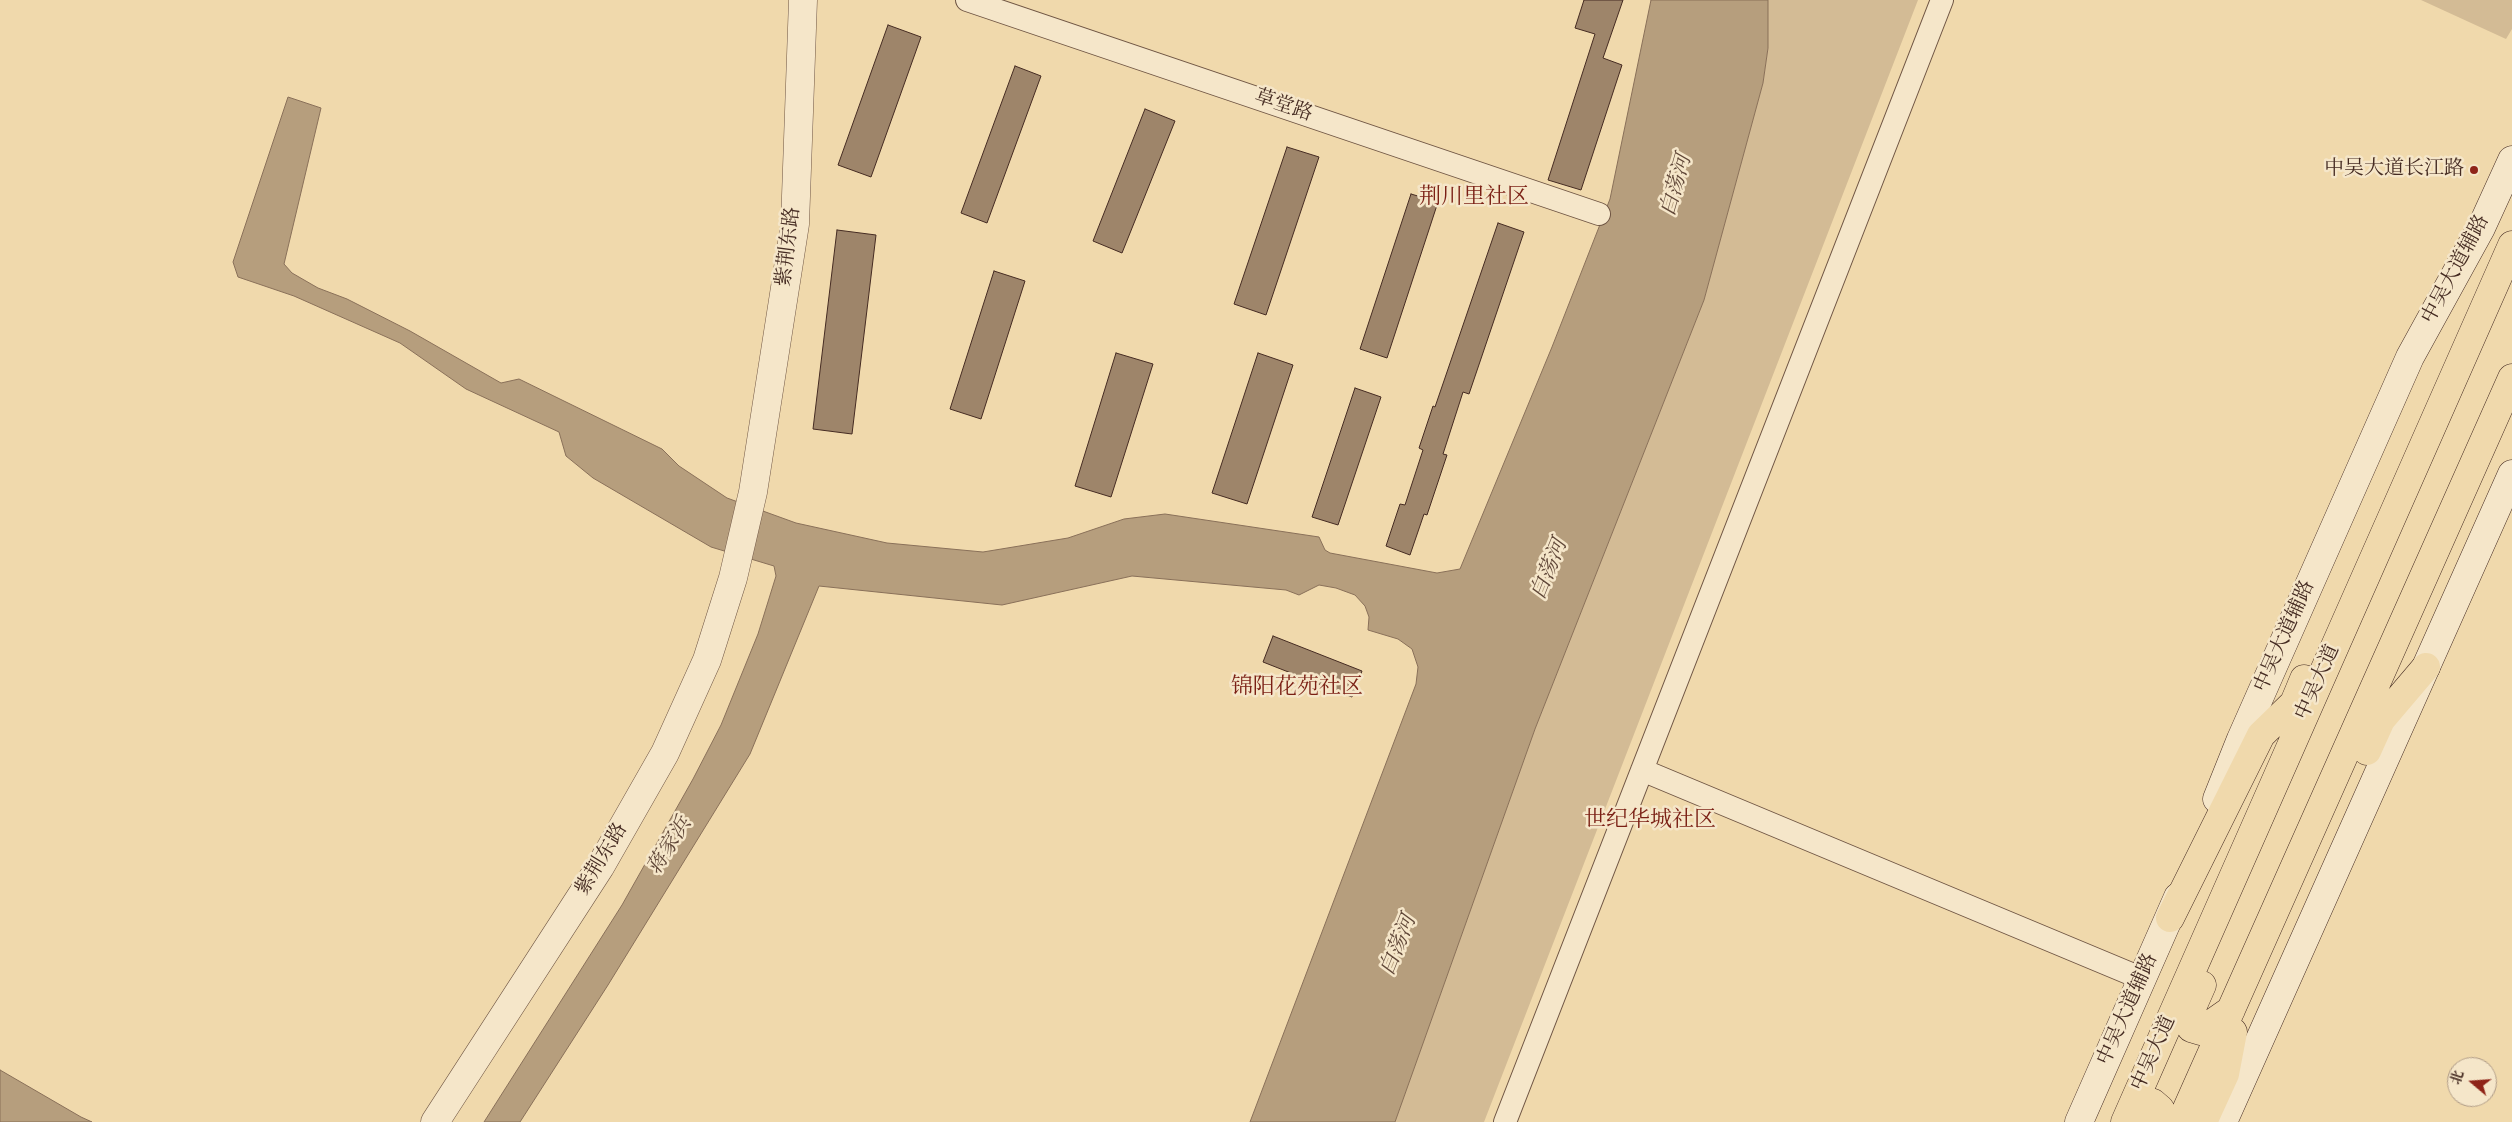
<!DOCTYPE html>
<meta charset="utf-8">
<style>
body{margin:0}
#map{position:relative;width:2512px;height:1122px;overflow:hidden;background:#f0d9ac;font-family:Vollkorn,"Noto Serif SC",serif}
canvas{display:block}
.north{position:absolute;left:2447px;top:1057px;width:50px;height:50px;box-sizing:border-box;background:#f5e6c9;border:1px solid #af9b86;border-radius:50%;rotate:288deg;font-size:14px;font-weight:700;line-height:20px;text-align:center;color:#452b22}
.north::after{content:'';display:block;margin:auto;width:18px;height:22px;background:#8f2418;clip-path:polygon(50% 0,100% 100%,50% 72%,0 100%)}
</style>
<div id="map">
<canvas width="2512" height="1122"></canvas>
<div class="north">北</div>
</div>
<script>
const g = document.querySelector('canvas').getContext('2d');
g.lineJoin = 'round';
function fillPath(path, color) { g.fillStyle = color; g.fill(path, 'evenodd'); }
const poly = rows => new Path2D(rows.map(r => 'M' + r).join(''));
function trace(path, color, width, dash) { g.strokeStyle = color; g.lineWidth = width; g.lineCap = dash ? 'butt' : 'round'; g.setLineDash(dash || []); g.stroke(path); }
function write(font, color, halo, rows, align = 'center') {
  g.font = font + ' Vollkorn,"Noto Serif SC",serif'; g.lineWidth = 5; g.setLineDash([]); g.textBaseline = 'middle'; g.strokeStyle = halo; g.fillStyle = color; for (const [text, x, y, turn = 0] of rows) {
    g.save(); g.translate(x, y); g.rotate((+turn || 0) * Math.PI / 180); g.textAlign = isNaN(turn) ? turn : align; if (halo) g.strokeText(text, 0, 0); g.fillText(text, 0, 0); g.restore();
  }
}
fillPath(poly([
 [1768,0,1918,0,1484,1122,1395,1122,1535,729,1704,300,1763,83,1768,48],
 [2421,0,2512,0,2512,29,2506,39]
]), '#d3bb95');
const water = poly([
 [1651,0,1768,0,1768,48,1763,83,1704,300,1535,729,1395,1122,1250,1122,1416,684,1418,667,1412,649,1398,639,1368,630,1369,617,1365,606,1355,595,1336,588,1319,585,1299,595,1286,590,1132,576,1002,605,819,586,750,754,608,985,520,1122,484,1122,622,905,693,779,721,725,758,634,776,576,774,566,711,547,593,478,566,456,559,432,466,389,400,343,294,296,238,277,233,262,288,97,321,108,284,264,292,273,318,288,347,299,410,331,501,383,519,379,662,449,679,466,727,498,796,523,887,543,983,552,1068,538,1124,519,1165,514,1319,537,1325,550,1330,553,1437,573,1460,569,1552,347,1610,199,1651,0],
 [0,1070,81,1117,92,1122,0,1122,0,1070]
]);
fillPath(water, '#b69e7d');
trace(water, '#897059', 1);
const building = poly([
 [1584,0,1623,0,1603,58,1622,65,1581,190,1548,180,1595,34,1575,28,1584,0],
 [888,25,921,37,871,177,838,165,888,25],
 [1015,66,1041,76,987,223,961,213,1015,66],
 [1145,109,1175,121,1122,253,1093,241,1145,109],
 [1287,147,1319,157,1266,315,1234,304,1287,147],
 [1411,194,1438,202,1387,358,1360,349,1411,194],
 [1498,223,1524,232,1469,394,1463,392,1443,454,1447,455,1427,515,1424,514,1410,555,1386,546,1400,504,1405,505,1423,450,1419,448,1433,406,1435,407,1498,223],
 [837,230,876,235,852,434,813,429,837,230],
 [994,271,1025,281,981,419,950,409,994,271],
 [1116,353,1153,364,1111,497,1075,486,1116,353],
 [1258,353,1293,365,1247,504,1212,493,1258,353],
 [1355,388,1381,397,1338,525,1312,517,1355,388],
 [1273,636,1362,671,1352,697,1263,662,1273,636]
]);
fillPath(building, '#9e856a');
trace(building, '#452b22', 1);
const minor = poly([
 [967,0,1599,214],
 [1642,770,2143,979],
 [1505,1122,1942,0]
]);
const tertiary = poly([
 [435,1122,600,867,665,753,707,660,733,578,753,492,795,224,803,0]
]);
const secondary = poly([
 [2217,799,2241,739,2410,357,2481,228,2512,160],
 [2079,1122,2178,897],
 [2223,1122,2512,474]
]);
const primary = poly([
 [2367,751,2381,720,2426,667],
 [2170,918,2261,735,2294,703,2304,679],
 [2202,985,2191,1010,2191,1028,2201,1031,2231,1010],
 [2125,1122,2512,245],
 [2129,1122,2143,1108,2153,1103,2160,1109,2158,1122],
 [2181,1122,2512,378],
 [2203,1122,2225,1074,2233,1032]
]);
trace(minor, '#705644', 24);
trace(tertiary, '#705644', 29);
trace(secondary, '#452b22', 29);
trace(primary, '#452b22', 29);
trace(minor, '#f5e6c9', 22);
trace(tertiary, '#f5e6c9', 28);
trace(secondary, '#f5e6c9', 28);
trace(primary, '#f0d9ac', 28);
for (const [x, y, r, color] of [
 [2474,170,5,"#8f2418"]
]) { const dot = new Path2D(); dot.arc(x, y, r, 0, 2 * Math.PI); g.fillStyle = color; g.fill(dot); trace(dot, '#f5e6c9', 2); }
write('20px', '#452b22', '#f5e6c9', [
 ["草堂路",1283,107,19],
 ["紫荆东路",790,247,-83],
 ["中吴大道辅路",2457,270,-62],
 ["中吴大道辅路",2286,637,-66],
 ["中吴大道",2319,683,-66],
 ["紫荆东路",603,860,-59],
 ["中吴大道辅路",2129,1010,-66],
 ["中吴大道",2155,1054,-66]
]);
write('20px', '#452b22', '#f5e6c9', [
 ["中吴大道长江路",2464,170]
], 'right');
write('italic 21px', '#614839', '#f5e6c9', [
 ["白荡河",1678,186,-74],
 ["白荡河",1551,570,-68],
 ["蒋家浜",671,847,-58],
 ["白荡河",1400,946,-68]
]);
write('22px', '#7a1f14', '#f5e6c9', [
 ["荆川里社区",1474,199],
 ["锦阳花苑社区",1297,689],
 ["世纪华城社区",1650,822]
]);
</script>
